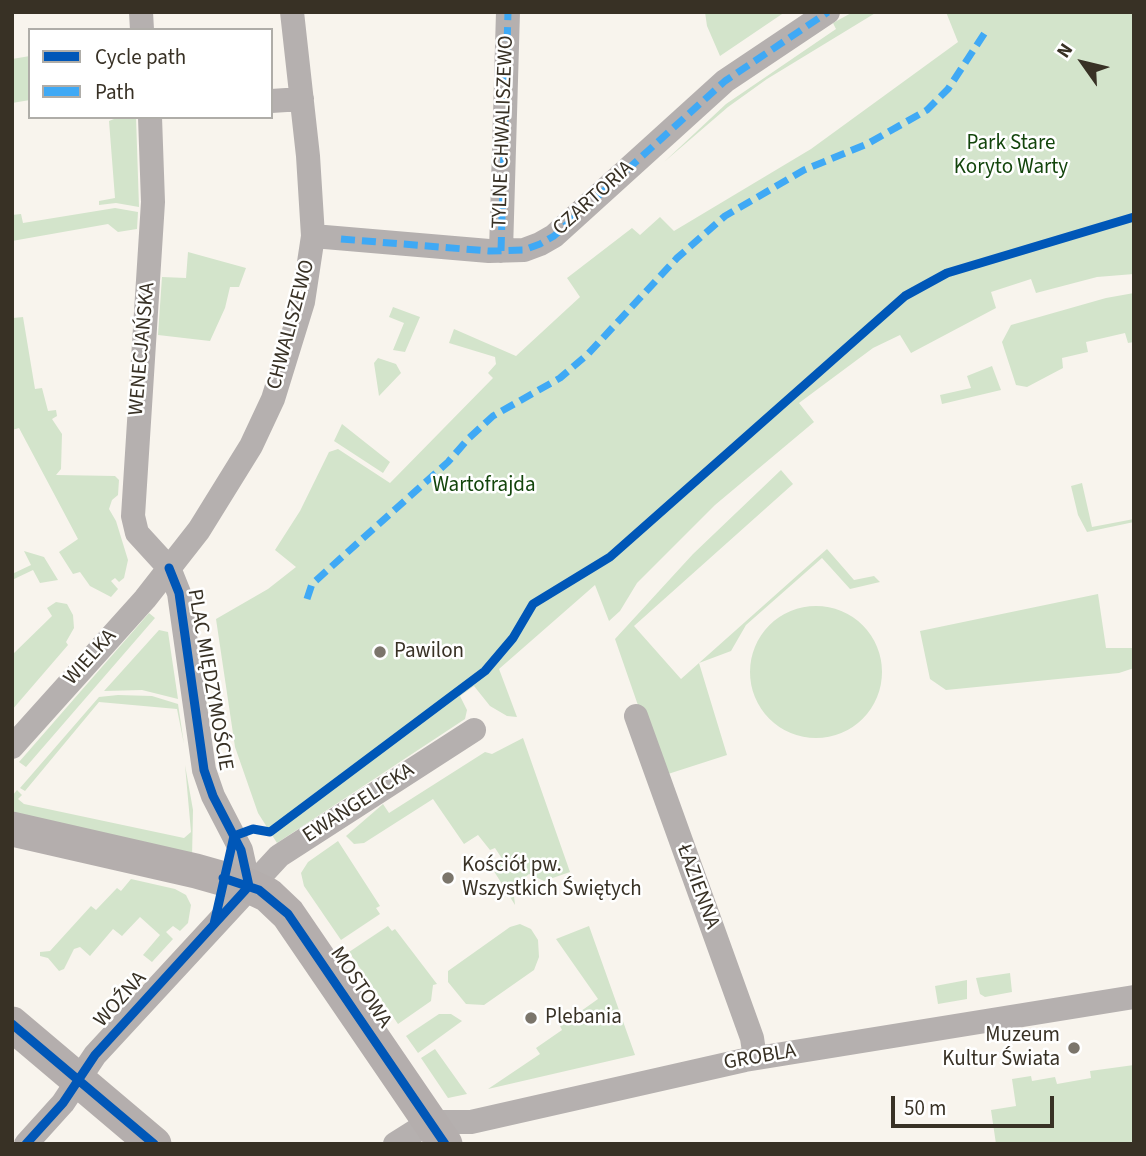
<!DOCTYPE html>
<meta charset="utf-8">
<style>
body{margin:0}
#map{position:relative;width:1146px;height:1156px;overflow:hidden;background:#f8f4ed;font-family:"Source Sans 3",sans-serif}
canvas{display:block}
.frame{position:absolute;inset:0;border:14px solid #383125;pointer-events:none}
.legend{position:absolute;left:28px;top:28px;width:245px;height:91px;box-sizing:border-box;background:#fff;border:2px solid #afada8;margin:0;padding:9px 12px;list-style:none;font-size:21px;color:#383125}
.legend li{display:flex;align-items:center;gap:14px;height:35px}
.legend b{width:35px;border:2px solid #afada8}
.north{position:absolute;left:1048px;top:28px;width:70px;height:70px;-webkit-text-stroke:5px #fff;paint-order:stroke;rotate:304deg;font-size:19px;font-weight:700;line-height:28px;text-align:center;color:#383125}
.north::after{content:'';display:block;margin:auto;width:24px;height:32px;background:#383125;clip-path:polygon(50% 0,100% 100%,50% 72%,0 100%)}
.scale{position:absolute;left:891px;top:1096px;width:163px;height:32px;box-sizing:border-box;border:4px solid #383125;border-top:0;padding-left:9px;font-size:21px;line-height:24px;white-space:nowrap;color:#383125;-webkit-text-stroke:5px #fff;paint-order:stroke}
</style>
<div id="map">
<canvas width="1146" height="1156"></canvas>
<div class="frame"></div>
<ul class="legend">
<li><b style="height:9px;background:#0057b8"></b>Cycle path</li>
<li><b style="height:9px;background:#3fa9f5"></b>Path</li>
</ul>
<div class="north">N</div>
<div class="scale">50 m</div>
</div>
<script>
const g = document.querySelector('canvas').getContext('2d');
g.lineJoin = 'round';
function fillPath(path, color) { g.fillStyle = color; g.fill(path, 'evenodd'); }
const poly = rows => new Path2D(rows.map(r => 'M' + r).join(''));
function trace(path, color, width, dash) { g.strokeStyle = color; g.lineWidth = width; g.lineCap = dash ? 'butt' : 'round'; g.setLineDash(dash || []); g.stroke(path); }
function write(font, color, halo, rows, align = 'center') {
  g.font = font + ' "Source Sans 3",sans-serif'; g.lineWidth = 5; g.setLineDash([]); g.textBaseline = 'middle'; g.strokeStyle = halo; g.fillStyle = color; for (const [text, x, y, turn = 0] of rows) {
    g.save(); g.translate(x, y); g.rotate((+turn || 0) * Math.PI / 180); g.textAlign = isNaN(turn) ? turn : align; if (halo) g.strokeText(text, 0, 0); g.fillText(text, 0, 0); g.restore();
  }
}
fillPath(poly([
 [705,12,785,12,720,56,707,26],
 [853,12,877,12,767,79,728,107,664,162,726,104,836,29,833,23],
 [946,12,1134,12,1134,274,1097,277,1036,293,1031,279,991,292,996,308,911,353,900,335,873,348,799,403,814,422,715,505,637,583,620,611,609,621,595,585,499,669,517,717,507,716,490,706,474,686,460,696,467,710,465,719,277,843,258,813,235,747,216,619,268,589,296,567,275,550,300,511,329,452,338,449,390,483,493,378,488,373,496,364,495,357,449,343,454,329,516,356,580,297,567,278,632,228,640,235,660,217,674,231,811,149,958,42],
 [30,56,30,100,12,103,12,59],
 [119,117,136,117,139,207,116,203,99,205,99,201,115,198,109,121],
 [115,208,138,212,137,229,118,232,108,224,12,241,12,215,21,214,23,223],
 [188,252,246,268,239,287,230,287,225,308,210,341,158,335,162,277,186,278],
 [1134,293,1134,342,1128,343,1125,333,1086,342,1088,352,1062,358,1063,368,1027,387,1016,385,1002,342,1011,325,1106,298],
 [393,307,420,317,405,352,393,350,404,323,389,317],
 [12,313,13,318,23,317,35,389,42,388,48,411,56,410,57,416,52,419,62,434,61,469,56,475,115,476,119,480,118,495,112,500,109,509,116,521,128,560,124,578,119,582,115,578,111,581,118,589,111,597,90,586,80,572,73,574,59,552,78,539,19,428,12,430],
 [378,358,396,364,401,373,379,396,374,363],
 [992,366,1001,390,942,404,940,395,971,388,967,376],
 [342,424,390,462,383,473,334,441],
 [781,470,793,484,634,626,681,679,827,549,854,580,874,576,880,582,850,589,822,558,746,625,731,651,699,663,727,755,668,774,641,714,615,639,693,554],
 [1082,483,1092,527,1134,519,1134,522,1087,532,1078,515,1071,486],
 [24,551,44,557,58,580,40,583,33,570,12,580,12,574,31,565],
 [1098,594,1106,648,1134,648,1134,668,1119,673,946,690,930,679,920,631],
 [56,602,67,604,73,615,74,628,66,642,68,645,12,710,12,655,52,616,47,608],
 '750 672a66 66 0 1 1 132 0a66 66 0 1 1-132 0Z',
 [149,613,155,618,26,767,19,762],
 [159,630,168,632,178,699,142,690,104,691],
 [118,695,152,696,178,704,184,744,177,709,99,702,25,791,20,788,99,697],
 [523,738,570,872,544,881,529,874,513,887,515,905,492,868,498,865,501,857,495,848,490,850,478,835,464,844,433,799,364,843,354,844,346,836,383,804,389,813,485,752,492,754],
 [185,765,193,810,192,858,12,817,12,796,17,790,22,795,18,799,24,804,184,838,191,832],
 [338,841,380,906,376,908,380,914,341,940,304,886,301,873,308,862],
 [131,879,175,889,186,895,191,905,188,923,180,931,173,926,166,932,173,939,152,962,143,955,160,935,140,917,122,936,113,929,90,956,80,947,74,949,64,969,59,971,48,958,40,956,40,952,50,951,91,906,96,910,117,888,121,891],
 [520,924,531,929,538,940,539,957,534,970,484,1005,466,1004,448,982,448,971,510,927],
 [388,926,392,931,395,929,437,984,433,985,431,1001,398,1024,349,952],
 [589,926,635,1055,488,1089,540,1054,536,1048,562,1030,560,1026,598,999,556,939],
 [1010,973,1012,992,985,997,980,994,976,978],
 [967,980,967,999,938,1004,935,986],
 [439,1014,451,1014,462,1021,418,1053,406,1036],
 [435,1049,467,1094,448,1098,421,1058],
 [1134,1065,1134,1144,996,1144,991,1110,1016,1106,1012,1079,1031,1076,1032,1081,1055,1077,1057,1084,1091,1078,1090,1071]
]), '#d3e4cb');
trace(poly([
 [141,12,142,30],
 [271,101,302,99],
 [150,117,153,202,133,516,137,533,169,568,179,593,204,770,213,796,241,850,249,886],
 [313,236,489,251,524,250,540,244,554,236,725,81,828,12],
 [501,251,508,12],
 [636,716,752,1038,755,1058],
 [12,747,145,599,199,530,251,446,273,399,303,302,313,236,308,156,292,12],
 [26,1144,63,1103,95,1055,279,856,474,730],
 [395,1144,430,1122,471,1122,745,1060,1134,997]
]), '#b5b0af', 24);
trace(poly([
 [12,829,196,871,249,886,268,895,288,914,445,1144],
 [12,1024,154,1144]
]), '#b4aead', 35);
trace(poly([
 [341,239,489,251,524,250,540,244,554,236,725,81,828,12],
 [501,251,508,12],
 [307,599,312,584,448,462,469,438,493,416,560,378,588,354,677,258,725,216,804,170,867,144,927,110,948,89,986,31]
]), '#3fa9f5', 7, [14, 7]);
trace(poly([
 [169,568,179,593,204,770,213,796,241,850,249,886],
 [223,878,259,890,288,914,445,1144],
 [214,924,234,836,253,829,270,832,485,671,513,638,533,604,610,557,905,296,947,273,1134,217],
 [12,1024,154,1144],
 [26,1144,63,1103,95,1055,249,886]
]), '#0057b8', 9);
for (const [x, y, r, color] of [
 [380,652,7,"#7b756b"],
 [448,878,7,"#7b756b"],
 [531,1018,7,"#7b756b"],
 [1074,1048,7,"#7b756b"]
]) { const dot = new Path2D(); dot.arc(x, y, r, 0, 2 * Math.PI); g.fillStyle = color; g.fill(dot); trace(dot, '#fff', 2.5); }
write('21px', '#383125', '#fff', [
 ["TYLNE CHWALISZEWO",504,132,-88],
 ["CZARTORIA",594,199,-42],
 ["CHWALISZEWO",292,325,-75],
 ["WENECJAŃSKA",143,349,-85],
 ["WIELKA",91,658,-48],
 ["PLAC MIĘDZYMOŚCIE",209,680,80],
 ["EWANGELICKA",359,804,-33],
 ["ŁAZIENNA",697,887,70],
 ["MOSTOWA",360,988,56],
 ["WOŹNA",121,1000,-48],
 ["GROBLA",760,1058,-10]
]);
write('21px', '#13450c', '#fff', [
 ["Park Stare",1011,144],
 ["Koryto Warty",1011,168],
 ["Wartofrajda",484,486]
]);
write('21px', '#383125', '#fff', [
 ["Pawilon",394,652],
 ["Kościół pw.",462,866],
 ["Wszystkich Świętych",462,890],
 ["Plebania",545,1018],
 ["Muzeum",1060,1036,"right"],
 ["Kultur Świata",1060,1060,"right"]
], 'left');
</script>
